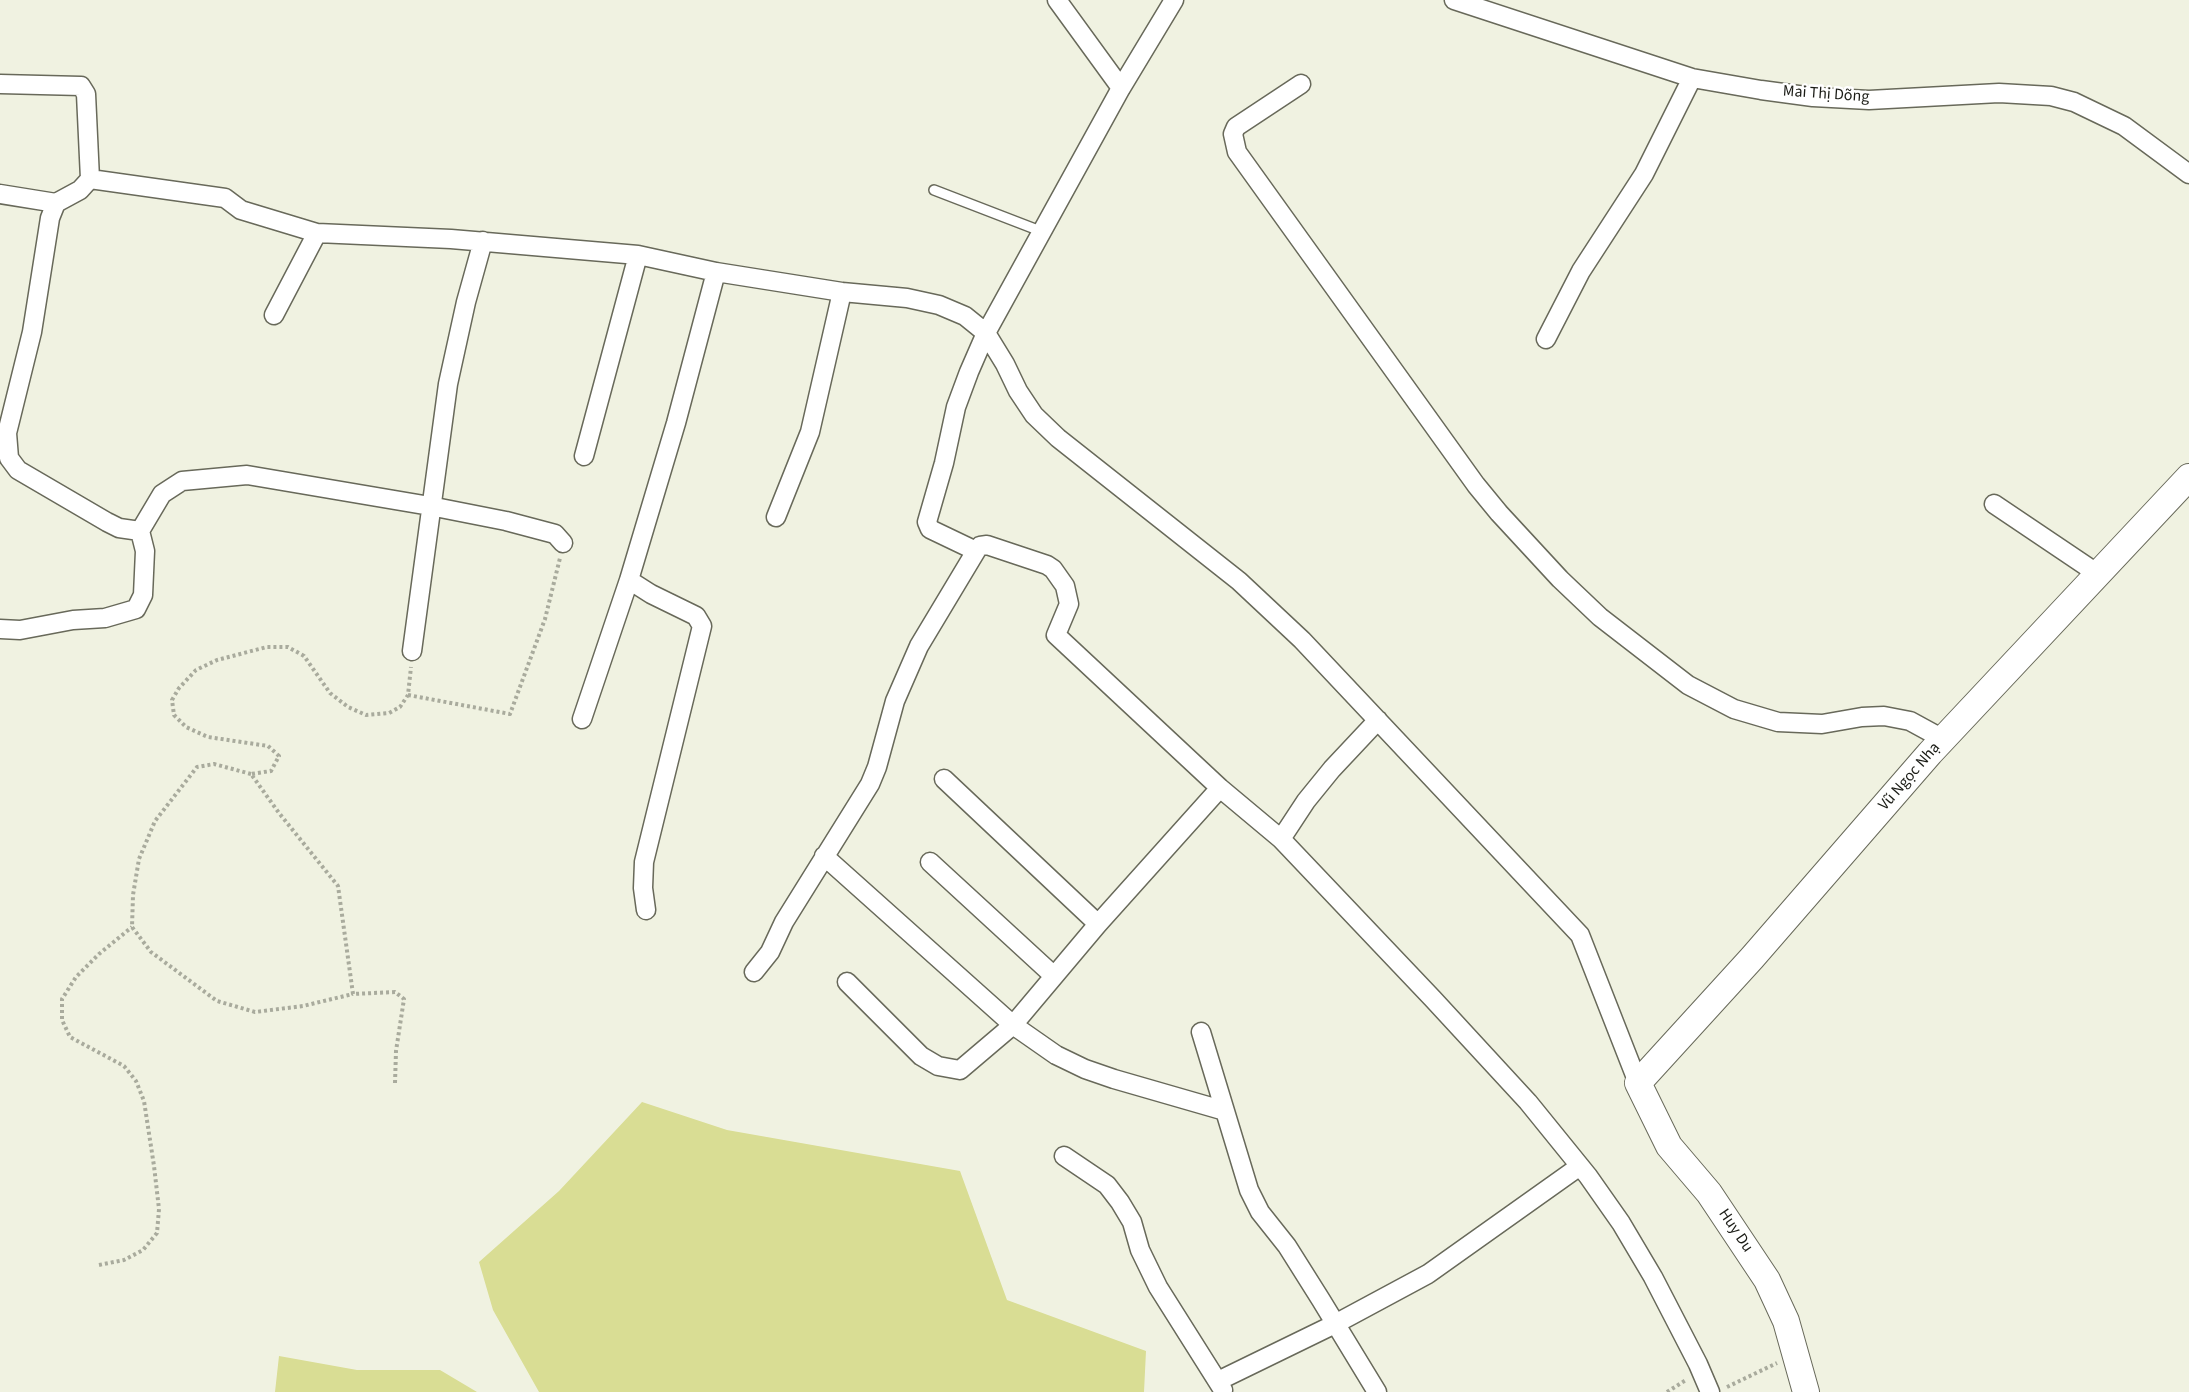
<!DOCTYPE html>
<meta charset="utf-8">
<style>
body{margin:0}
canvas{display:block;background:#f0f2e1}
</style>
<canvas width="2189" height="1392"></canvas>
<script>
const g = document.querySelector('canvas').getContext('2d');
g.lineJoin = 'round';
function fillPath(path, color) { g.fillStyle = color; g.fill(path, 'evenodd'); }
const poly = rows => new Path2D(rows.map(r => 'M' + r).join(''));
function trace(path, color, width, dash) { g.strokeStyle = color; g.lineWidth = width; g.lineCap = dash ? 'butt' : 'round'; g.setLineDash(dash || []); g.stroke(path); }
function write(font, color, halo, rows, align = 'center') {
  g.font = font + ' "Source Sans 3",sans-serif'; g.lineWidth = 5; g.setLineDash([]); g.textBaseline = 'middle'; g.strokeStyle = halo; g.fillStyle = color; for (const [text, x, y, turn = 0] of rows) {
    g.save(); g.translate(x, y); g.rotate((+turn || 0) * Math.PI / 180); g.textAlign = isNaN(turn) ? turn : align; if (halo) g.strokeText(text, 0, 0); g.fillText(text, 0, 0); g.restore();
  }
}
fillPath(poly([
 [642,1102,727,1130,960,1171,1007,1300,1146,1351,1144,1392,539,1392,493,1310,479,1262,559,1191],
 [279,1356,357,1370,440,1370,477,1392,275,1392]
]), '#d9dd94');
const lane = poly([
 [934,190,1043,232]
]);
const street = poly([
 [1057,0,1121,88],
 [1454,0,1692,78,1761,90,1813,97,1869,100,1999,93,2051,96,2074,102,2124,126,2189,174],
 [0,84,81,86,86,94,90,179],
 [1301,84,1236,127,1233,134,1237,152,1476,485,1499,513,1560,579,1600,617,1688,685,1734,709,1778,722,1822,724,1862,717,1884,716,1910,721,1943,739],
 [0,194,56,203],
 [274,315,317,233],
 [1546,339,1581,271,1644,174,1692,78],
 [584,456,638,255],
 [1994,504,2098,574],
 [776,517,810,432,842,292],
 [140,531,162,494,182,481,247,475,430,506,506,521,555,534,563,543],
 [976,551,980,546,987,545,1047,565,1053,569,1065,586,1069,604,1056,635,1220,788,1281,839,1433,999,1528,1102,1588,1176,1621,1223,1653,1277,1698,1364,1710,1392],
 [0,629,20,630,73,620,105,618,136,609,143,595,145,551,140,531,119,528,107,522,18,470,9,458,7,433,32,332,50,218,56,203,80,190,90,179,225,198,241,210,317,233,451,239,638,255,716,272,842,292,907,298,939,305,965,316,986,333,1005,364,1018,391,1034,415,1058,438,1239,581,1302,640,1580,935,1638,1083],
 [412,651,448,384,466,302,483,241],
 [582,719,629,580],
 [944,779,1098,924],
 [1281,839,1306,801,1332,769,1378,720],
 [824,856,1013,1025,1056,1055,1085,1069,1114,1079,1225,1111],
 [930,862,1054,976],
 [646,910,643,888,644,862,702,626,696,616,651,594,629,580,676,423,716,272],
 [754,972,770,952,784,922,870,784,877,767,895,701,919,646,976,551,930,529,927,522,944,463,956,407,969,372,986,333,1121,88,1174,0],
 [847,982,921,1056,938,1066,960,1070,1013,1025,1098,924,1220,788],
 [1201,1032,1249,1190,1260,1212,1287,1246,1321,1300,1377,1392],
 [1064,1156,1107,1185,1120,1202,1132,1222,1140,1250,1158,1287,1223,1390],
 [1218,1381,1335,1324,1428,1274,1580,1166]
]);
const secondary = poly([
 [1806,1392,1786,1321,1767,1280,1709,1193,1669,1146,1638,1083,1752,958,1930,753,2189,477]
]);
trace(lane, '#68695a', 12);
trace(street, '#68695a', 21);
trace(secondary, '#68695a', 28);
trace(poly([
 [408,695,510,714,545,619,560,558],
 [251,774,214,764,197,767,155,821,139,859,133,895,132,927,151,952,217,1001,255,1012,303,1006,353,994],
 [395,1083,396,1051,404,999,395,992,353,994,338,886,279,813,251,774,271,771,279,756,268,746,208,737,186,727,174,715,172,700,179,688,196,670,217,660,267,647,288,647,304,656,330,693,348,707,366,715,389,713,400,707,408,695,411,667],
 [99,1265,124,1260,143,1250,157,1233,159,1209,154,1166,144,1101,136,1081,124,1066,70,1037,62,1020,62,999,76,977,99,954,132,927],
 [1727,1387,1777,1363],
 [1667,1392,1686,1380]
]), '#a9ab9d', 4, [3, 3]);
trace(lane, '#fff', 9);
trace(street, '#fff', 18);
trace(secondary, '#fff', 26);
write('16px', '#1b1c16', '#fff', [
 ["Mai Thị Dõng",1826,95,4],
 ["Vũ Ngọc Nhạ",1910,777,-49],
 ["Huy Du",1735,1231,56]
]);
</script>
